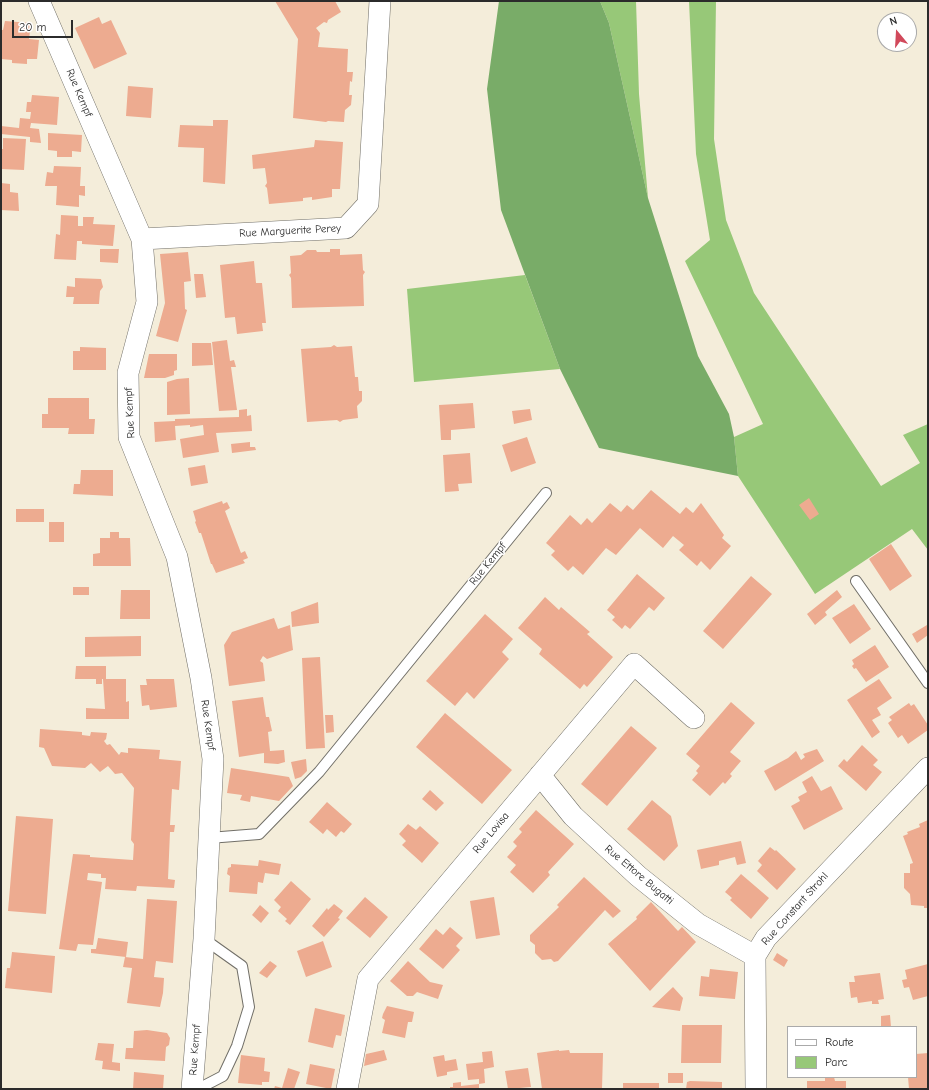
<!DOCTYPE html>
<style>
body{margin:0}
#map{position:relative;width:929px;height:1090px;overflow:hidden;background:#f4edda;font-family:"Comic Neue",sans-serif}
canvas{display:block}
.frame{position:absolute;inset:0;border:2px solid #2b2b2b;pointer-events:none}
.legend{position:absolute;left:787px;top:1026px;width:130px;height:52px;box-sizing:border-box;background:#fff;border:1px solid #aaa;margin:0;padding:5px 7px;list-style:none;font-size:12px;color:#2b2b2b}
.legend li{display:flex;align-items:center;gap:8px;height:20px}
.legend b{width:20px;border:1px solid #aaa}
.north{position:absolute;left:877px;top:12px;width:40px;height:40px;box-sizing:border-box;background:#fff;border:1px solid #aaa;border-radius:50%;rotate:342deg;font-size:11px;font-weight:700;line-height:16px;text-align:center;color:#2b2b2b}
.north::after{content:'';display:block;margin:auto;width:14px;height:18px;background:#d1495b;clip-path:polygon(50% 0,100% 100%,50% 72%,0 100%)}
.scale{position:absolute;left:12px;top:20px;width:61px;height:18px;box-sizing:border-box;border:2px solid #2b2b2b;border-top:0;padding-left:5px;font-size:12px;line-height:14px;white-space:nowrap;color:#2b2b2b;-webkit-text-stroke:3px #fff;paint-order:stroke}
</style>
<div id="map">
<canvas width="929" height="1090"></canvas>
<div class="frame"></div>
<ul class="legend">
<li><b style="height:5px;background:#fff"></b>Route</li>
<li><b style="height:11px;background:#97c878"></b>Parc</li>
</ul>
<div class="north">N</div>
<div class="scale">20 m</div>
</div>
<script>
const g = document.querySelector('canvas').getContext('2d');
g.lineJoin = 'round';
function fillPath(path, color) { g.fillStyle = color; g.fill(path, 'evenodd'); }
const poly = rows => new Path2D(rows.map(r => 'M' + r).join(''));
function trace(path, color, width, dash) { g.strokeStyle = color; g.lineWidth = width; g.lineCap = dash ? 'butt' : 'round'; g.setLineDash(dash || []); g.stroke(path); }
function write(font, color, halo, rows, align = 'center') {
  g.font = font + ' "Comic Neue",sans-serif'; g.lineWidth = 3; g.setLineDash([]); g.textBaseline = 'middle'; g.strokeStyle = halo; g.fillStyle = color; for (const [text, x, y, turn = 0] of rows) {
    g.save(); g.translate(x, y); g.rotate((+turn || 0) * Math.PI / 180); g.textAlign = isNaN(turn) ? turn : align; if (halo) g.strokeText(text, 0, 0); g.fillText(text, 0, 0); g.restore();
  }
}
fillPath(poly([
 [600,1,636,1,639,94,648,198,609,23],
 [689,1,716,1,714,139,726,220,754,293,881,486,920,463,903,435,928,424,928,550,912,529,815,594,738,476,734,437,763,424,685,261,710,240,696,154],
 [525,275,560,369,414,382,407,289]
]), '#97c878');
fillPath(poly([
 [499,1,600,1,609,23,648,198,698,356,729,414,734,437,738,476,599,448,560,369,501,210,487,89]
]), '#79ac68');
fillPath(poly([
 [275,1,335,1,341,12,328,20,327,23,324,22,316,28,320,33,318,47,348,49,347,72,353,72,352,82,350,81,349,95,352,95,351,105,345,110,344,122,328,121,326,122,293,118,298,39],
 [99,17,102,24,111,20,127,54,94,69,75,28],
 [5,21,31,23,29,39,39,40,37,59,27,59,27,64,12,63,12,60,1,59,1,30,3,30],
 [128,86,153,88,151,118,126,116],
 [32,95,59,97,57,125,31,123,30,128,39,129,41,143,30,142,30,137,1,134,1,126,19,128,20,118,30,119,31,112,26,112,27,102,31,102],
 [213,120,228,120,225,184,203,182,204,148,178,147,180,125,213,126],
 [48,133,82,135,81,152,72,151,72,157,57,157,57,151,48,150],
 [3,138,26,139,24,170,1,169,1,149,3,149],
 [315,140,343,142,340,189,332,189,332,197,312,200,312,197,303,198,303,201,269,204,267,188,265,186,267,183,265,168,253,169,252,155,314,147],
 [54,166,81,167,80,186,85,186,85,196,79,195,79,207,56,205,57,186,45,186,47,172,53,173],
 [1,183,10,184,10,192,18,193,19,211,1,210],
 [61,215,78,216,78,226,83,226,83,217,94,217,93,224,115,225,113,246,82,244,82,241,77,241,76,260,54,259,56,234,60,235],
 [100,249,119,249,118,263,100,262],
 [330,249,340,249,340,255,362,254,363,270,365,272,363,275,364,306,292,308,291,278,289,275,291,273,290,256,301,255,307,250,316,250,317,252,330,252],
 [188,252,191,281,184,282,185,309,187,310,178,342,156,336,165,303,160,254],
 [254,261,256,283,262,283,266,323,262,323,263,331,237,334,235,317,225,318,220,265],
 [194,274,203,274,206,297,196,298],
 [75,278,101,279,103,287,100,291,99,304,73,304,74,297,66,297,67,286,75,287],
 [227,340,230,361,234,360,236,367,231,367,237,410,219,411,212,342],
 [192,343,211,343,213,365,192,366],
 [334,345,337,347,352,346,355,377,358,377,359,391,362,391,362,401,357,406,358,418,343,420,340,422,337,420,307,422,301,349,331,347],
 [80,347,106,348,106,370,73,370,73,351,80,351],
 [149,354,177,354,177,370,174,371,174,375,165,378,144,378],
 [189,378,190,414,167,415,167,382,177,379],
 [48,398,89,398,89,419,95,419,94,434,68,434,69,428,42,428,42,414,48,414],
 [473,403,475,428,451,430,451,440,441,440,439,405],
 [247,409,247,416,251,415,252,431,216,433,219,452,183,458,180,439,204,435,203,425,190,427,190,425,175,426,176,440,155,442,154,422,175,421,175,419,239,417,239,410],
 [530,409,532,420,514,424,512,411],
 [527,437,536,463,511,472,502,445],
 [250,442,250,447,255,447,256,450,232,453,231,444],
 [470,453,472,483,458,484,459,491,445,492,443,455],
 [205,465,208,483,191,486,188,468],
 [81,470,113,470,113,496,73,494,74,484,80,484],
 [651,490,680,514,686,507,693,513,701,503,724,535,722,538,731,546,710,570,701,561,697,566,679,550,684,545,673,536,663,548,640,528,616,555,606,548,583,575,573,566,568,571,551,555,555,551,546,543,570,515,581,525,587,518,592,523,610,503,621,512,627,505,633,510],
 [809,498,819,514,810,520,799,505],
 [222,501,223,504,227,502,230,508,225,511,241,553,245,551,248,558,243,560,245,563,216,573,212,564,211,564,201,533,199,533,195,522,196,521,193,511],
 [16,509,44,509,44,522,16,522],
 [49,522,64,522,64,542,49,542],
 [110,532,119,532,119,538,130,538,131,566,93,566,93,554,100,553,100,538,110,538],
 [891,544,912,576,890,591,869,559],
 [637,574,665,598,654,611,649,607,630,629,625,625,622,629,612,620,615,617,607,610],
 [751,576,772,594,723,649,703,631],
 [73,587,89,587,89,595,73,595],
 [121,590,150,590,150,619,120,619],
 [837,590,842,597,825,612,827,615,815,625,807,614],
 [545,597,559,610,561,607,590,632,587,634,613,657,587,687,584,684,580,689,539,654,542,649,518,628],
 [318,602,319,623,292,627,291,612],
 [854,604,871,629,850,644,832,618],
 [485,614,513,639,502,652,509,659,474,699,467,692,455,706,426,681],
 [274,618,278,629,290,625,293,650,267,659,263,656,260,661,263,663,265,681,229,686,224,645,232,632],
 [927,625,928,635,917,643,912,634],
 [141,636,141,656,85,657,85,637],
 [875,645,889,667,866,682,856,668,854,669,852,666,854,664,852,660],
 [320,657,325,748,306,749,302,658],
 [76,666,106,666,106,679,126,679,126,702,129,701,129,719,86,719,86,708,105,709,103,679,102,679,102,684,96,684,96,679,75,679],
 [146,679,174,679,177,707,150,710,149,705,142,706,140,685,147,685],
 [879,679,892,698,877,708,881,715,872,720,880,732,872,738,847,700],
 [263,697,266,717,269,717,272,731,268,732,270,751,284,750,285,762,278,764,264,763,264,753,239,757,232,701],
 [731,702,755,723,730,752,741,761,730,774,732,776,725,784,723,782,710,796,692,780,698,773,696,771,700,766,686,754],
 [909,703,911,706,914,704,928,725,928,730,908,744,902,735,898,738,888,723,892,720,889,717],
 [445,713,512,770,482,804,416,747],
 [325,715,333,715,334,732,326,733],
 [631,726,657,748,607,806,581,784],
 [40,729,82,732,82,735,90,736,91,732,107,733,106,739,104,741,107,745,110,744,119,755,121,752,128,753,128,748,160,750,159,759,181,761,179,790,172,789,170,825,175,825,174,832,170,832,168,879,175,880,174,888,137,886,136,891,105,889,106,878,101,878,101,874,88,873,87,880,102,882,93,945,78,944,76,951,59,949,73,854,90,855,90,857,133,860,134,844,131,840,134,788,122,773,115,774,108,766,100,772,91,763,85,768,52,766,44,748,39,747],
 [862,745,878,760,873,765,882,772,866,791,838,766,844,759,847,762],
 [817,749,824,761,775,791,764,771,788,758,796,751,801,760,805,757,803,754],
 [306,759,307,771,301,777,295,779,291,762],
 [231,768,289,777,293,786,279,801,251,796,250,802,240,800,242,795,227,793],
 [812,776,821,791,831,786,843,809,804,830,791,806,800,801,798,797,807,792,802,782],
 [430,790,444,803,436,811,422,799],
 [652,800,671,816,678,846,664,861,627,829],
 [327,802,352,824,344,833,341,831,336,837,327,829,323,834,309,822],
 [536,810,574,844,548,872,550,875,533,893,510,872,516,865,507,857,517,846,513,842,522,832,519,829],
 [16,816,53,819,46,914,8,911],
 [928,820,928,908,924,908,924,906,911,905,910,894,904,888,904,873,910,873,910,864,913,863,903,836,908,834,907,832,920,827,919,824],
 [408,824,416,830,420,826,439,843,422,863,402,845,406,841,399,834],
 [741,841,746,863,737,865,735,857,719,861,719,865,701,869,697,850],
 [770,847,775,851,776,850,796,869,777,890,757,871,762,865,758,861],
 [259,860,281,864,279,875,265,873,263,883,258,882,257,894,229,892,230,876,227,874,228,868,231,867,231,864,258,866],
 [741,874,769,898,751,919,730,900,732,898,725,892],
 [584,877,621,911,613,918,605,910,558,961,554,962,551,959,542,960,535,953,535,945,530,941,530,935,559,907,557,905],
 [291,881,311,899,290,925,285,921,287,919,278,911,281,907,274,900],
 [365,897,388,917,370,938,346,918],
 [494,897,500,935,476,939,470,901],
 [147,899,177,901,173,963,156,961,154,977,164,978,163,993,160,1007,127,1003,132,968,123,967,125,957,143,959],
 [651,902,678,931,682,927,696,942,650,991,608,944,637,919,636,917],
 [334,904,343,911,338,918,340,919,324,937,312,926,327,908,328,910],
 [260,905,269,913,261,923,252,915],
 [450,927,463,938,456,946,460,950,443,969,419,949,436,929,443,935],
 [98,938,128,942,126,957,91,953,91,949,96,949],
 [323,941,332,967,306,977,297,951],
 [12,952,55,956,52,993,5,988,7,968,10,968],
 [777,953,788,960,784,967,773,960],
 [270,961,277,966,267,978,259,973],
 [408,961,430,982,443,985,438,999,417,992,413,996,407,996,390,981],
 [928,964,928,996,913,1000,909,987,904,988,902,980,907,979,905,970],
 [710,969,738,972,735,999,699,996,701,976,709,977],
 [880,973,884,999,878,1000,879,1004,872,1004,872,1001,858,1003,857,997,851,998,849,982,855,982,854,976],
 [673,987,683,998,680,1011,652,1007],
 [387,1006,414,1012,412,1022,408,1022,405,1038,382,1033,385,1020,382,1018,383,1014],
 [315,1008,345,1015,341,1036,336,1035,333,1048,308,1042],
 [890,1015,891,1027,881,1027,881,1016],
 [682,1025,722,1025,721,1063,681,1063],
 [147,1030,167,1033,170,1038,169,1045,166,1047,165,1061,125,1059,126,1048,133,1048,134,1031],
 [98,1043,114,1044,112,1062,120,1063,120,1071,102,1069,103,1061,95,1060],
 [384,1050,387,1060,364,1066,366,1054],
 [559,1050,559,1051,569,1050,570,1053,603,1053,602,1089,542,1089,537,1053],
 [492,1051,494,1067,484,1069,485,1083,479,1084,479,1079,468,1080,466,1064,483,1062,482,1052],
 [928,1053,928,1089,909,1089,908,1077,916,1077,916,1054],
 [241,1055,265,1058,264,1071,270,1072,269,1082,262,1082,262,1085,238,1083],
 [444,1055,445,1061,456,1059,458,1070,447,1072,447,1075,437,1077,433,1057],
 [310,1064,335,1069,331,1089,306,1084],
 [288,1068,300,1072,294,1089,274,1089,275,1086,282,1088],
 [528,1068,531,1087,508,1089,505,1071],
 [134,1072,164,1075,163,1089,133,1089],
 [668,1073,683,1073,683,1083,668,1083],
 [825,1077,834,1077,835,1081,846,1081,846,1089,807,1089,807,1081,825,1081],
 [690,1081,722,1082,722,1089,686,1089,687,1082],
 [461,1082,461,1086,479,1084,479,1089,450,1089,450,1087,453,1087,453,1083],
 [623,1083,659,1083,659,1089,623,1089]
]), '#edab90');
const lane = poly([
 [856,581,928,683],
 [209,838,259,834,319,772,546,493],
 [198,1089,223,1076,237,1046,249,1007,242,966,204,939]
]);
const street = poly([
 [39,1,142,239,147,302,128,373,129,437,177,557,201,678,213,759,204,939,192,1089],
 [142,239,346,228,368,204,380,1],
 [540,775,573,816,638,876,698,924,755,956],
 [347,1089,368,979,634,664,694,718],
 [756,1089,755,956,766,938,928,768]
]);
trace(lane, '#716f68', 12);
trace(street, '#716f68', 22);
trace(lane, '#fff', 10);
trace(street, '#fff', 21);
write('11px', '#2b2b2b', '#fff', [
 ["Rue Kempf",79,93,67],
 ["Rue Marguerite Perey",290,231,-3],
 ["Rue Kempf",130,413,-93],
 ["Rue Kempf",488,564,-51],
 ["Rue Kempf",208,725,82],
 ["Rue Lovisa",491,833,-50],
 ["Rue Ettore Bugatti",639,875,40],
 ["Rue Constant Strohl",795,909,-48],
 ["Rue Kempf",195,1050,-86]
]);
</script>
